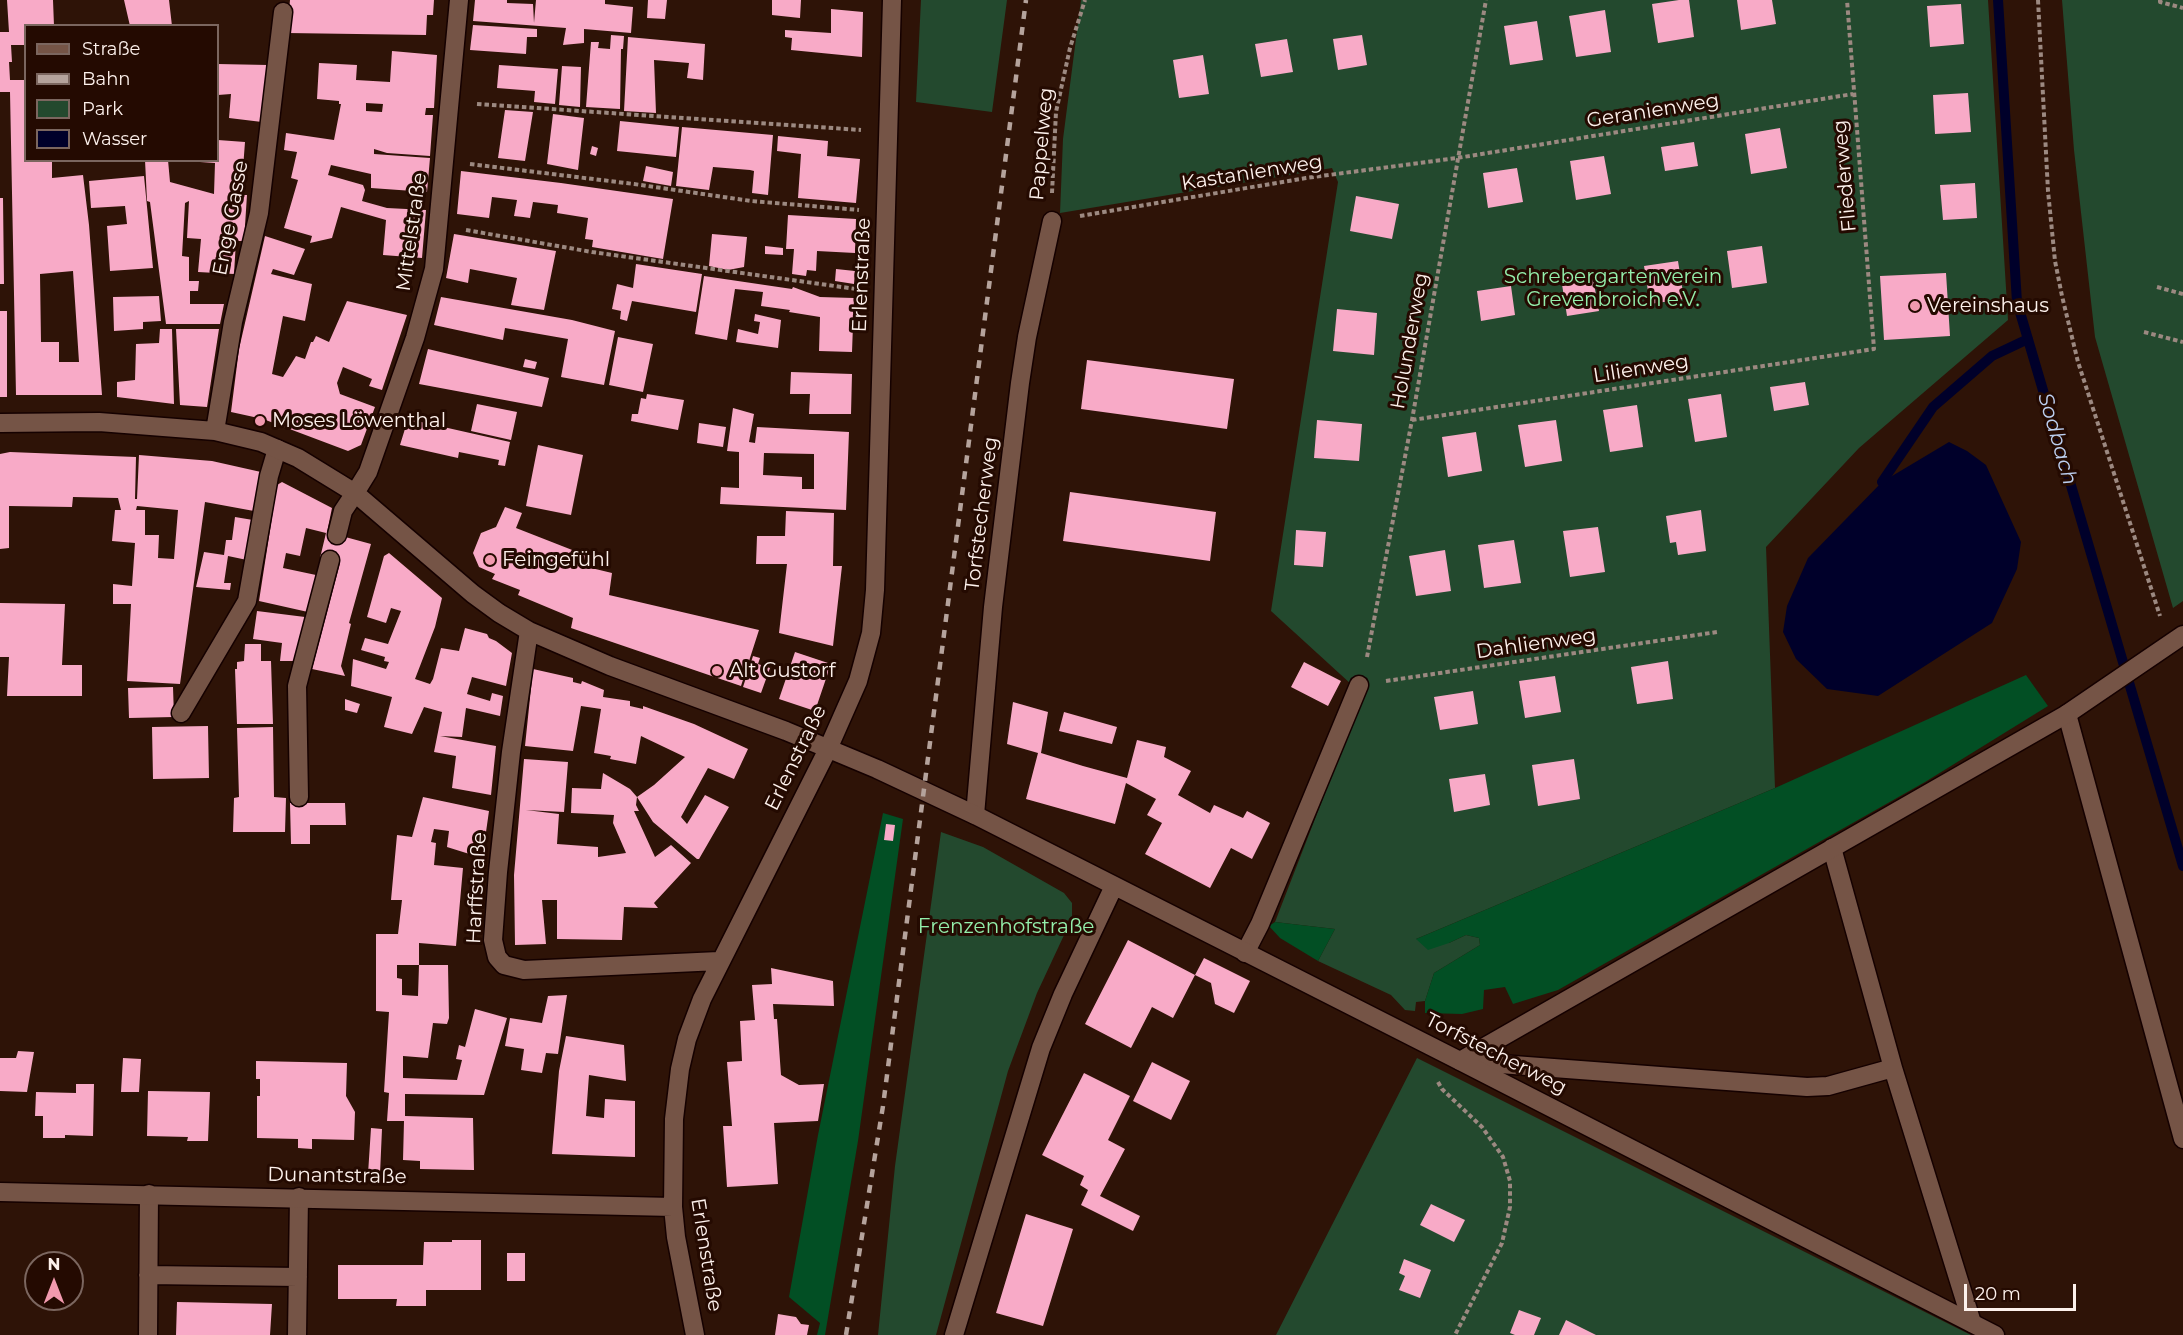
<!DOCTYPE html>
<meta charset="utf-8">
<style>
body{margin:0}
#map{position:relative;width:2183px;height:1335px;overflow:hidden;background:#2e1307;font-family:Montserrat,sans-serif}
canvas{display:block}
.legend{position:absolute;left:24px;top:24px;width:195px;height:138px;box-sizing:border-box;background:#240a01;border:2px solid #7b665f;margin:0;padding:8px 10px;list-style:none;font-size:18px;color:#fdf1ec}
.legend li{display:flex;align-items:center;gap:12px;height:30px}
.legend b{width:30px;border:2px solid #7b665f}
.north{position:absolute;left:24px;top:1251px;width:60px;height:60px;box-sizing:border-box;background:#240a01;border:2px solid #7b665f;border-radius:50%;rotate:0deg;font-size:16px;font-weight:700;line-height:24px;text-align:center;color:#fdf1ec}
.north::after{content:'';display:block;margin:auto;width:21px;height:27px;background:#f29aaf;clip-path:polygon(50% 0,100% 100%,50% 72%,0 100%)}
.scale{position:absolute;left:1964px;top:1284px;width:112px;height:27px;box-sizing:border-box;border:3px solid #fdf1ec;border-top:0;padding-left:8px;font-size:18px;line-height:21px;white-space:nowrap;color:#fdf1ec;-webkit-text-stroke:4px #240a01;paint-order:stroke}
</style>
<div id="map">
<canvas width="2183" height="1335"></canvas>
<ul class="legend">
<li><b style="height:8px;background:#755446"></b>Straße</li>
<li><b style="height:8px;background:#b5a39c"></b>Bahn</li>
<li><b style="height:16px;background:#23492e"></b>Park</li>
<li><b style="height:16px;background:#00002a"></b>Wasser</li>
</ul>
<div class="north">N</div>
<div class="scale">20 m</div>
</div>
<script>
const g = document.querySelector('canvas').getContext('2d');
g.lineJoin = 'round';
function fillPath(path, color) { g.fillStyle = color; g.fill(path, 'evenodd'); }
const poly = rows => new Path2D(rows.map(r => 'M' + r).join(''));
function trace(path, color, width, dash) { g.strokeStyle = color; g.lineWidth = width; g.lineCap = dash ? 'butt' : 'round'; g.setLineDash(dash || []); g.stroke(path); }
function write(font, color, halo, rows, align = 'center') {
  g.font = font + ' Montserrat,sans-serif'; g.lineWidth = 6; g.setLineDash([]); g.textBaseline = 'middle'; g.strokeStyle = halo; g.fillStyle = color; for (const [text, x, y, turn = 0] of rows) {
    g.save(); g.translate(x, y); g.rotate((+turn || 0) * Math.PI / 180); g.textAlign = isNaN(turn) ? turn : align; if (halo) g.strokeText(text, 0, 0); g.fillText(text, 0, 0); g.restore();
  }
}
fillPath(poly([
 [921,0,1007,0,992,112,916,102],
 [1081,0,1988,0,2008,320,1859,448,1766,547,1775,788,1416,939,1449,943,1466,935,1479,938,1480,945,1434,973,1425,1001,1416,1002,1415,1011,1405,1010,1391,995,1318,961,1335,929,1275,922,1363,695,1271,611,1338,182,1332,168,1060,213,1063,139],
 [2062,0,2183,0,2183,601,2173,608,2095,337,2074,150],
 [941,832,983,847,1064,893,1072,903,1072,918,1037,993,1008,1071,936,1335,878,1335,895,1166],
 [1417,1058,1971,1335,1276,1335]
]), '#23492e');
fillPath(poly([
 [2026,675,2048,706,1925,782,1558,990,1513,1004,1505,987,1484,990,1483,1009,1462,1014,1425,1013,1425,1001,1434,973,1480,945,1479,938,1466,935,1449,943,1428,950,1416,939,1775,788],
 [883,813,903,819,858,1141,825,1335,817,1335,820,1323,789,1297,818,1135],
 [1275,922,1335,929,1318,961,1280,938,1269,926]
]), '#024f24');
fillPath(poly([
 [1949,442,1967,451,1986,465,2021,542,2017,569,1992,623,1878,696,1827,689,1796,659,1783,632,1787,606,1808,558,1882,482]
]), '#00002a');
trace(poly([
 [1998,0,2017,302,2183,866],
 [1882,482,1933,407,1992,356,2028,339]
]), '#00002a', 10);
fillPath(poly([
 [7,0,53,0,54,26,26,26,26,45,11,45,12,62,9,62,10,80,26,80,26,160,52,160,52,178,83,175,89,225,102,395,16,395,10,92,0,92,0,32,9,32],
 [73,271,79,362,59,362,59,342,41,342,40,274],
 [124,0,169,0,172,26,130,26],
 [290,0,434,0,433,15,427,15,426,35,287,33],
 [475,0,507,0,507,3,533,4,534,23,536,0,605,0,605,4,633,7,631,33,584,29,584,43,563,45,566,28,473,21],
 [648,0,667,0,665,19,647,18],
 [772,0,801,0,800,18,772,15],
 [1679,0,1689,0,1694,37,1658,43,1652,4],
 [1737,0,1772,0,1776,24,1741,30],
 [1961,4,1964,44,1930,47,1927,6],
 [831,9,863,12,862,57,791,50,792,38,785,37,785,30,831,33],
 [1605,10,1611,52,1576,57,1569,16],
 [1537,21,1543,60,1510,65,1504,26],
 [473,25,537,29,537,37,527,37,526,54,470,50],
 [611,35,624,36,623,49,621,49,620,109,586,107,591,42,599,42,598,48,610,49],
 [1362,35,1367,65,1338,70,1333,39],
 [628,37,705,44,703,80,687,78,689,63,654,60,656,113,624,111],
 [1287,39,1293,72,1261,77,1255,44],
 [392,51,437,55,434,108,426,108,425,115,433,115,430,156,387,153,374,149,374,154,430,158,427,192,371,188,371,174,331,165,328,175,363,185,365,190,362,201,387,208,426,210,422,258,383,255,386,220,341,207,332,238,310,243,312,236,284,228,298,180,291,178,297,152,284,150,286,133,334,140,341,104,339,104,339,101,317,99,319,63,357,65,356,80,390,82],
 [366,103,383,104,382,112,366,111],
 [1203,55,1209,94,1179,98,1173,60],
 [218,64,268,65,262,122,229,118,231,94,218,95],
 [499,65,558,69,555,104,534,102,535,91,497,88],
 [562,66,581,67,580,107,559,105],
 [1968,93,1971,132,1935,134,1933,95],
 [505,110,533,112,525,161,498,158],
 [553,114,584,118,578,170,547,164],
 [620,121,679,127,676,157,617,151],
 [682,127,773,135,768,195,752,193,754,171,750,170,713,167,709,190,676,186],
 [1780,128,1787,168,1751,174,1745,134],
 [778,136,828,141,827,156,860,159,856,203,798,198,801,154,777,151],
 [218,140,245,142,241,195,247,195,244,241,236,241,234,274,198,272,201,239,187,238,189,201,185,203,182,256,189,257,189,281,199,281,198,291,190,291,190,304,224,304,220,324,166,324,150,202,147,201,145,160,168,160,170,182,214,194,215,163,200,162,200,160,218,160],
 [1694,142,1698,166,1665,171,1661,147],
 [592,146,598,148,596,156,590,154],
 [1604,156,1611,194,1576,200,1570,161],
 [646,166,673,172,671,186,643,181],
 [1517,168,1523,202,1488,208,1483,173],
 [461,171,561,183,673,199,663,259,592,247,593,240,585,239,588,218,557,213,558,205,533,202,530,218,523,217,514,216,517,200,492,197,489,218,457,214],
 [144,176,153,268,110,271,107,226,127,224,125,206,91,208,89,181],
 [1975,183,1977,218,1943,220,1940,185],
 [1356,196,1399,204,1392,239,1350,231],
 [0,198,3,198,4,284,0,284],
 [788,215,856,219,855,253,817,251,816,271,807,270,806,276,792,274,794,249,786,249],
 [454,234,556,251,544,310,511,305,517,278,470,269,468,283,446,278],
 [712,234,747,237,744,267,728,270,709,266],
 [265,236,305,249,294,275,273,269,271,274,312,284,305,321,283,316,272,374,283,377,296,356,305,359,311,342,313,342,316,336,329,342,347,301,407,315,382,390,369,386,372,379,343,367,337,383,340,394,375,407,361,445,348,451,263,419,231,412,239,349],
 [765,246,783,248,783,255,765,254],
 [1762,246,1767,283,1732,288,1727,251],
 [1678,261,1684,299,1650,304,1644,266],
 [636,264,702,274,696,312,632,301,627,321,620,319,621,311,612,309,617,284,633,288],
 [836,269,855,271,854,284,835,281],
 [1592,273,1599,311,1567,316,1561,278],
 [1946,273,1950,336,1884,340,1880,276],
 [704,276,792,289,793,287,820,297,854,298,852,352,819,351,820,317,789,312,790,310,761,306,763,292,735,289,727,340,695,334],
 [1511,286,1515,315,1481,321,1477,291],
 [159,296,161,321,143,322,143,329,114,331,113,297],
 [441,297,572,320,615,331,604,385,561,377,568,339,505,328,503,340,434,325],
 [1337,309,1377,313,1374,355,1333,351],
 [0,311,7,311,7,397,0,397],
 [755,314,781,320,778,348,736,342,738,329,758,334,760,322,754,321],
 [160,329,172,329,174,404,117,397,117,382,135,380,136,344,159,343],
 [176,329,219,329,207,407,180,405],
 [618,337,653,344,643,392,609,385],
 [428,349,549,378,542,407,419,384],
 [525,359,537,362,535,369,523,367],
 [1087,360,1234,379,1227,429,1081,409],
 [791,372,852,374,851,414,809,414,810,394,790,394],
 [1805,382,1809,405,1774,411,1770,387],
 [647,394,684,400,678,430,631,421,632,414,638,414,641,398,646,399],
 [1721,394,1727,437,1695,442,1688,399],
 [477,404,517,412,511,440,471,431],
 [1637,405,1643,447,1610,452,1603,410],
 [733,408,754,414,749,442,755,443,757,427,849,432,846,510,720,504,721,487,739,488,739,452,727,451],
 [764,453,814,454,814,489,802,489,802,477,763,475],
 [408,419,510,442,505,466,498,465,499,460,459,452,458,458,400,445],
 [1317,420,1362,424,1359,461,1314,458],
 [1556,420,1562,461,1525,467,1518,425],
 [699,423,726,427,723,447,697,443],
 [1476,432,1482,471,1448,477,1442,437],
 [538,445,583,455,571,515,526,506],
 [10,452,136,457,135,499,137,499,139,455,212,461,261,472,254,511,205,502,180,684,127,681,131,604,113,604,113,584,132,586,135,543,112,541,115,510,121,510,118,498,73,497,72,507,9,506,9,548,0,549,0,454],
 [137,506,178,510,174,559,158,558,159,535,145,535,145,510,136,510],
 [282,482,332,508,327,532,371,544,349,623,351,624,341,666,345,676,312,669,340,563,320,558,326,533,306,528,300,556,286,553,283,568,316,575,308,612,259,601,277,485],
 [1070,492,1216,512,1210,561,1063,541],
 [505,507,522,513,516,528,585,555,583,566,612,573,609,595,759,630,741,686,571,628,573,618,518,595,520,590,492,579,495,574,479,567,473,553,481,533,496,527],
 [1701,510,1706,551,1678,555,1676,542,1670,543,1666,516],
 [786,511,834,513,833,566,842,566,833,646,779,633,787,564,756,564,757,536,785,536],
 [235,517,253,520,247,560,228,556,224,583,231,583,230,590,196,587,204,552,224,555,226,540,232,540],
 [1598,527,1605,572,1570,577,1563,531],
 [1296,530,1326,532,1323,567,1294,565],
 [1514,540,1521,583,1484,588,1478,545],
 [1445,550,1451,591,1416,596,1409,556],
 [389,553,442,598,435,627,415,679,430,684,433,679,441,648,459,651,465,628,487,634,489,638,496,641,512,653,506,686,472,677,467,694,490,701,492,693,503,696,500,716,466,708,462,737,440,736,496,746,491,795,452,788,456,756,434,752,442,712,424,707,412,734,384,727,392,697,351,686,353,659,386,669,389,662,384,661,385,657,361,650,365,638,388,644,401,611,391,608,386,623,367,617,384,556],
 [0,603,65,604,62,665,82,665,82,696,7,696,9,657,0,657],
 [257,611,305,617,296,661,280,661,282,643,253,639],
 [245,644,261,644,261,661,271,661,273,724,237,724,235,669,237,669,237,662,244,661],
 [795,652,831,664,815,711,779,699],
 [753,656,760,658,758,664,770,668,761,693,743,687],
 [1668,661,1673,699,1637,704,1631,667],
 [1304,662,1341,681,1328,706,1291,687],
 [533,669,573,678,573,682,581,684,582,681,604,690,603,697,630,701,630,706,643,709,643,706,694,724,748,749,734,779,708,768,681,817,687,824,705,795,729,807,699,859,697,859,653,822,637,797,654,785,685,757,641,736,636,764,610,759,611,756,594,753,601,709,581,706,573,751,525,746],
 [1555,676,1561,712,1525,718,1519,681],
 [173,687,174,717,129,718,128,688],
 [1473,691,1478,724,1440,730,1434,697],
 [345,699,360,704,357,713,345,710],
 [1013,702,1048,712,1041,753,1083,766,1127,778,1137,740,1166,747,1164,757,1191,771,1178,795,1210,813,1214,805,1243,818,1247,811,1270,823,1252,859,1231,848,1210,888,1145,854,1162,823,1147,815,1156,799,1126,783,1115,824,1026,799,1038,753,1007,744],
 [1064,712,1117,727,1112,744,1059,731],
 [208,726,209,778,153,779,152,727],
 [273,727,274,797,286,798,285,832,233,832,234,798,239,797,237,728],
 [524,759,568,762,564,812,526,810,559,814,557,844,598,847,598,857,626,853,613,823,614,815,571,813,572,788,601,789,603,773,630,789,637,797,636,805,639,811,634,811,655,857,671,845,691,863,654,903,658,908,624,907,622,940,557,939,557,900,542,900,546,944,515,945,514,875],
 [1574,759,1580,799,1538,806,1532,765],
 [1485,774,1490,805,1454,812,1449,779],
 [423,797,489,811,485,839,479,857,447,847,449,831,434,829,431,842,436,843,434,865,463,868,456,946,419,943,419,965,448,965,449,1018,447,1024,433,1023,428,1058,403,1056,403,1078,457,1080,462,1060,456,1059,459,1045,465,1047,475,1009,507,1018,484,1095,405,1094,405,1116,473,1118,474,1170,420,1169,420,1161,403,1160,404,1121,387,1121,389,1093,384,1092,389,1012,376,1011,376,934,398,934,402,900,391,900,397,835,412,837],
 [397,965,419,965,418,996,402,995,402,979,397,978],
 [290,803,345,803,346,825,310,825,310,844,291,844],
 [886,824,895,825,893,841,884,840],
 [1128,940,1195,975,1204,958,1250,981,1234,1013,1215,1004,1211,983,1195,975,1173,1018,1152,1007,1131,1048,1085,1024],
 [771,968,833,981,834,1006,773,1004,774,1019,777,1019,781,1075,799,1085,824,1084,818,1121,774,1123,778,1184,727,1187,723,1126,732,1126,727,1062,742,1061,740,1021,755,1020,752,985,772,984],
 [567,995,558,1054,546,1053,542,1073,521,1070,524,1049,505,1046,510,1018,542,1023,548,996],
 [566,1036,624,1045,626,1081,589,1075,586,1116,604,1118,605,1099,635,1101,635,1157,552,1154,559,1071],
 [18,1051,34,1052,27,1092,0,1091,0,1058,16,1058],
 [123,1058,141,1059,139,1092,121,1092],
 [256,1061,347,1063,346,1096,355,1112,354,1140,312,1139,312,1149,298,1148,298,1139,257,1138,257,1096,260,1096,260,1079,256,1079],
 [1152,1062,1190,1081,1171,1120,1133,1101],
 [1084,1073,1130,1096,1108,1140,1125,1149,1100,1196,1140,1216,1133,1231,1081,1205,1088,1190,1080,1185,1084,1176,1042,1155],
 [76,1084,94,1084,93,1136,65,1135,65,1138,43,1138,43,1116,35,1116,36,1092,76,1093],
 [148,1091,210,1092,208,1141,187,1141,188,1137,147,1136],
 [371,1128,382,1129,380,1174,368,1174],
 [1431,1204,1465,1220,1454,1242,1420,1225],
 [1026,1214,1073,1229,1043,1326,996,1313],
 [452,1240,481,1240,481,1290,426,1290,426,1306,396,1306,397,1299,338,1299,338,1265,423,1265,424,1242,452,1242],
 [507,1253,525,1253,525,1281,507,1281],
 [1404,1259,1431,1270,1420,1298,1399,1290,1405,1276,1399,1273],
 [177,1302,272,1304,270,1335,176,1335],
 [1519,1310,1541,1318,1534,1335,1515,1335,1510,1333],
 [778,1314,796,1317,801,1324,809,1325,807,1335,775,1335],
 [1566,1320,1596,1335,1559,1335]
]), '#f8aac7');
const lane = poly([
 [337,535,343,511,355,493],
 [181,713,247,601,269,476,277,449],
 [2067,714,2183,1139],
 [299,797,297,686,330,560],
 [975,815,993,607,1020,383,1027,337,1052,221],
 [1832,848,1893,1068],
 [1245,953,1260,924,1359,685],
 [1460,1061,1807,1087,1828,1086,1893,1068,1972,1323],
 [148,1275,298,1277],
 [148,1335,149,1194],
 [297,1335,299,1197]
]);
const street = poly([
 [0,423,99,422,215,431,261,442,298,458,355,493,473,594,499,613,529,631,610,666,786,731,877,769,975,815,1460,1061,1995,1335],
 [215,431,233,322,259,213,283,12],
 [355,493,368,472,415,338,434,269,459,0],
 [529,631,511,752,498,872,493,940,497,957,504,965,524,970,719,961],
 [1460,1061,2067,714,2183,635],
 [0,1192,673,1207],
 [695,1335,676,1237,673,1207,674,1119,680,1069,687,1039,702,999,828,749,858,681,871,633,875,590,892,0],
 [954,1335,1041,1048,1063,994,1114,886]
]);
trace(lane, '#150100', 21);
trace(street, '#150100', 21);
trace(poly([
 [2038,0,2048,191,2055,261,2062,296,2078,362,2160,616],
 [2160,0,2160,2,2183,8],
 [477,104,861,130],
 [470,164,634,184,751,201,859,210],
 [1052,193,1056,112,1070,48,1085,0],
 [1080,216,1306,178,1457,158,1853,94],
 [466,230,592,252,856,289],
 [2157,287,2183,294],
 [2144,332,2183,342],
 [1412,420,1874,349,1847,0],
 [1367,657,1412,420,1486,0],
 [1386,681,1717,632],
 [1438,1082,1442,1089,1482,1127,1503,1157,1510,1181,1510,1207,1502,1243,1455,1335]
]), '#9c8981', 4, [4.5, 3]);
trace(lane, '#755446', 18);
trace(street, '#755446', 18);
trace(poly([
 [846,1335,883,1106,1026,0]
]), '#b5a39c', 4.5, [8, 8]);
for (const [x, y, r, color] of [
 [1915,306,6,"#f29aaf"],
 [260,421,6,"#f29aaf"],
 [490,560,6,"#f29aaf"],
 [717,671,6,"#f29aaf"]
]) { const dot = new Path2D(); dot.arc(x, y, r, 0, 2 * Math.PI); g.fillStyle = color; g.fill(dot); trace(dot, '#240a01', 2); }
write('20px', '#fdf1ec', '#240a01', [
 ["Geranienweg",1653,111,-9],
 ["Pappelweg",1042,144,-85],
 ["Kastanienweg",1252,173,-9],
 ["Fliederweg",1845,176,-95],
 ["Enge Gasse",231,218,-79],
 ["Mittelstraße",412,232,-82],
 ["Erlenstraße",862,275,-88],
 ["Holunderweg",1410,341,-80],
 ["Lilienweg",1641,369,-9],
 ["Torfstecherweg",982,514,-83],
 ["Dahlienweg",1536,644,-8],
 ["Erlenstraße",796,758,-64],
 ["Harffstraße",477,888,-87],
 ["Torfstecherweg",1496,1054,27],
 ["Dunantstraße",337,1176,1],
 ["Erlenstraße",706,1255,81]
]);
write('20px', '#94efab', '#240a01', [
 ["Schrebergartenverein",1613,277],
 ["Grevenbroich e.V.",1613,300],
 ["Frenzenhofstraße",1006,927]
]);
write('20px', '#fdf1ec', '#240a01', [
 ["Vereinshaus",1927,306],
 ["Moses Löwenthal",272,421],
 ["Feingefühl",502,560],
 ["Alt Gustorf",729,671]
], 'left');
write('italic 21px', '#bccff0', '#240a01', [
 ["Sodbach",2057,439,74]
]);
</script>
